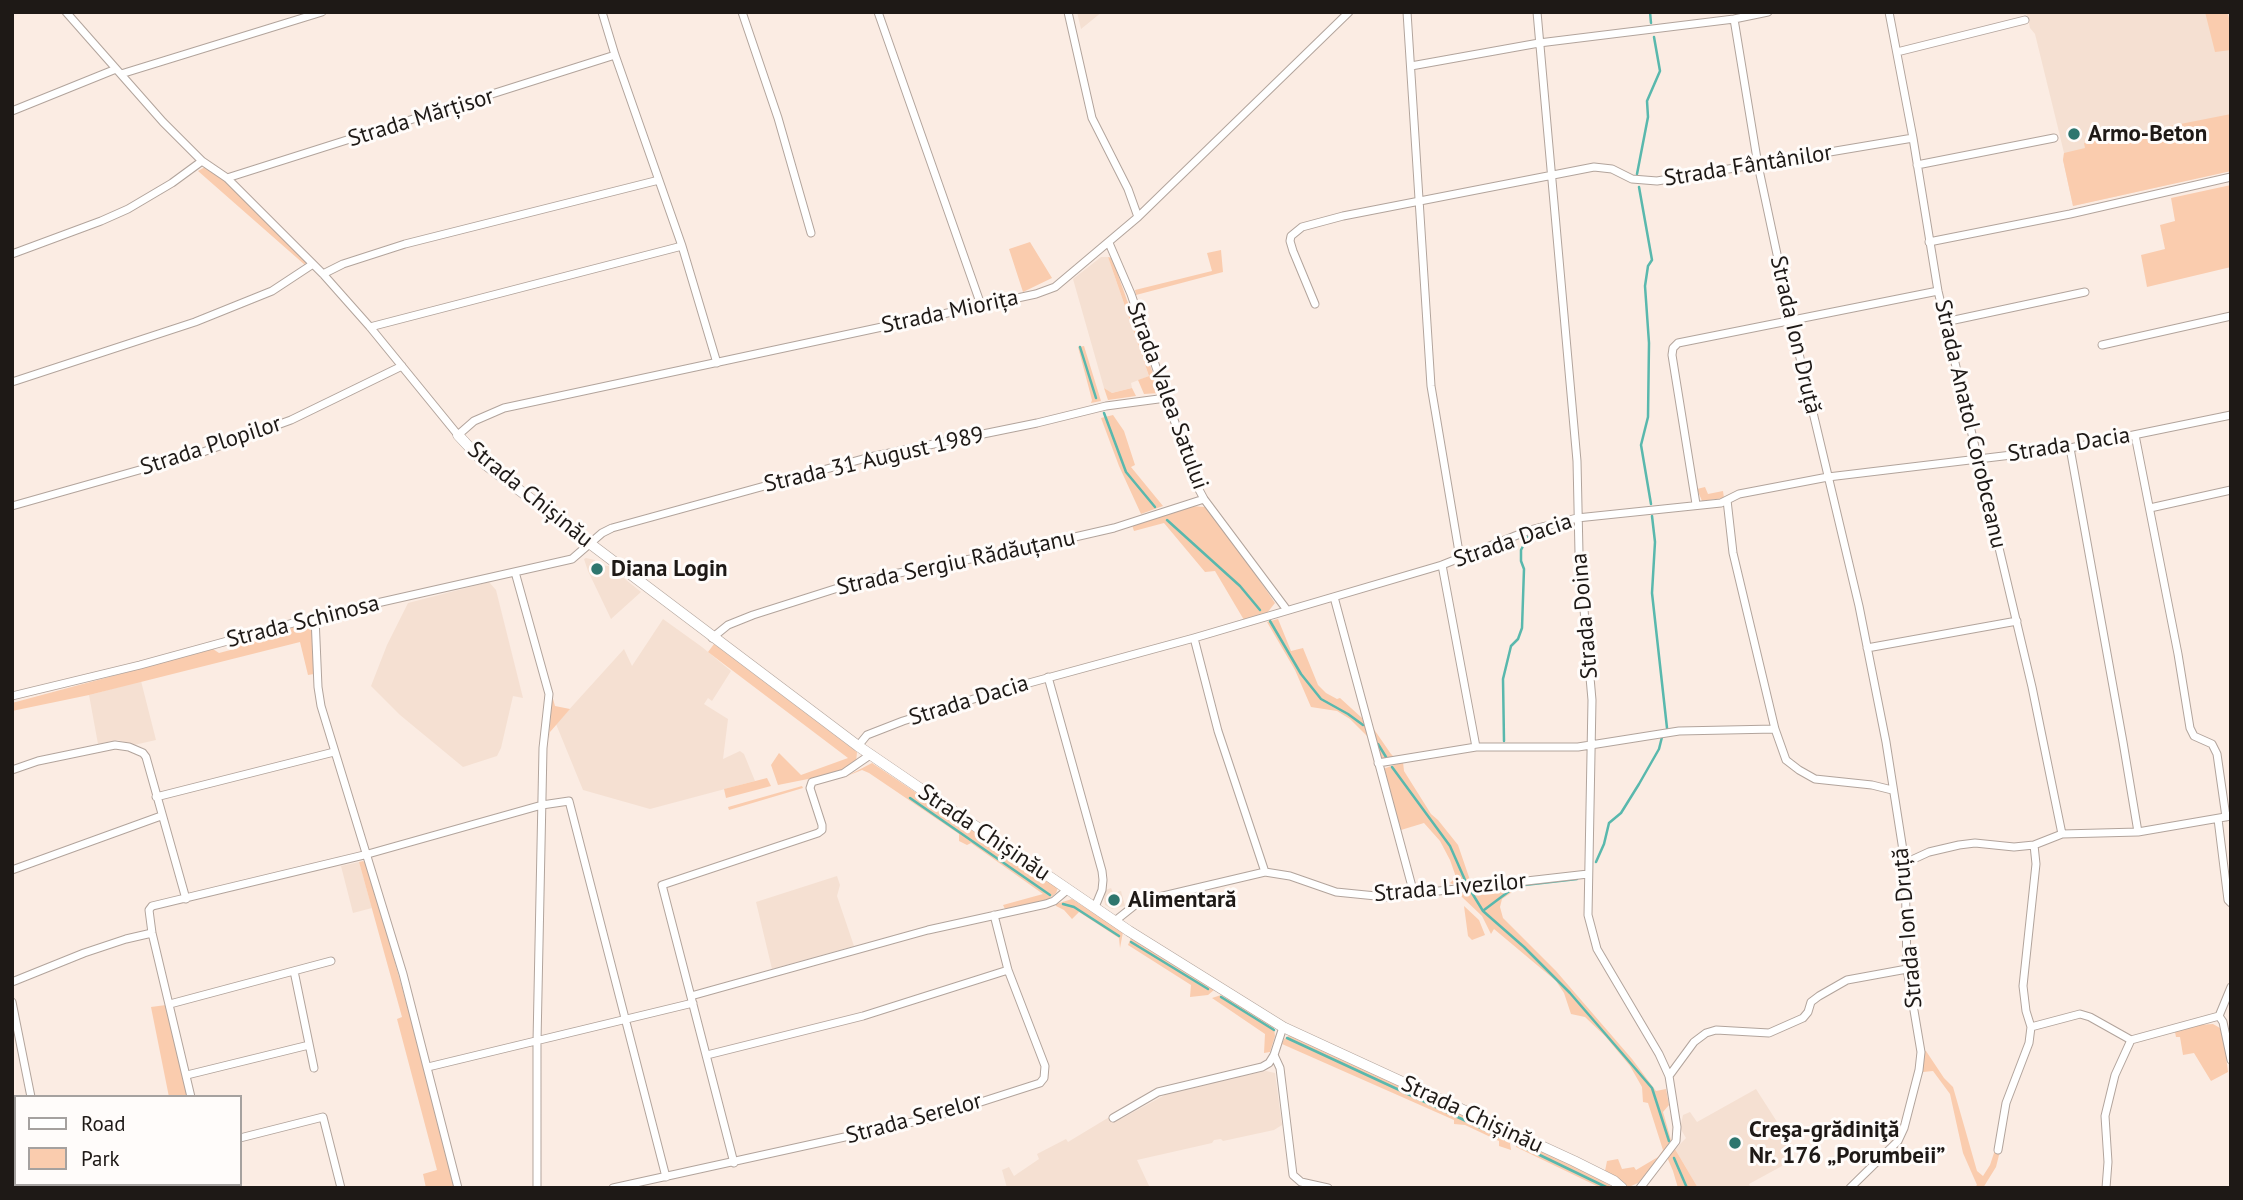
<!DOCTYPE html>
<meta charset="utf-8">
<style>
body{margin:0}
#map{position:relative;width:2243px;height:1200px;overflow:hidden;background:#fbece3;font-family:"PT Sans",sans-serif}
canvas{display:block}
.frame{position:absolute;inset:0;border:14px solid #1e1916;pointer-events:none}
.legend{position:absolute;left:14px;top:1095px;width:228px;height:91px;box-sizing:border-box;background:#fffcfa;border:2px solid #a5a19f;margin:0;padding:9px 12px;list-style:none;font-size:21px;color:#1e1916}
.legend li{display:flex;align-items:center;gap:14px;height:35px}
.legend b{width:35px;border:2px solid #a5a19f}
</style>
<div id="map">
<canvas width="2243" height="1200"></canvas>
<div class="frame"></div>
<ul class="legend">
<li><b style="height:9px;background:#fff"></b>Road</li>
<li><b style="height:19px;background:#faccae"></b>Park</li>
</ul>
</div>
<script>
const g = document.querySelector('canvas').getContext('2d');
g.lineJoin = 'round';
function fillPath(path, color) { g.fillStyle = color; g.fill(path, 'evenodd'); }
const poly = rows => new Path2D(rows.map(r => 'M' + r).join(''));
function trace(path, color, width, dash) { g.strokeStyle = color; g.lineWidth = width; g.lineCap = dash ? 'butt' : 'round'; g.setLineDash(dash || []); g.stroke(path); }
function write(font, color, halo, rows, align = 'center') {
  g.font = font + ' "PT Sans",sans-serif'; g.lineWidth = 6; g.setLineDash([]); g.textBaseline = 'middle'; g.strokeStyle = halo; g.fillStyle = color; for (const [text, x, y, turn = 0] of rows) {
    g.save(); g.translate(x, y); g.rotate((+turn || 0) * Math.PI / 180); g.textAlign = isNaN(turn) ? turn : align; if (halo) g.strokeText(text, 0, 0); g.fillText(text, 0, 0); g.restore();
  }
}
fillPath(poly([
 [1077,12,1102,12,1081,29],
 [2026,12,2231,12,2231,171,2073,206,2063,160,2064,153,2058,128,2035,34,2030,28],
 [1101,257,1108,257,1149,376,1131,383,1132,388,1112,393,1104,388,1073,279],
 [586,558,595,560,595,565,609,566,641,592,611,619,588,571,584,559],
 [489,582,496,590,523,698,513,696,501,748,497,756,463,767,400,715,371,686,387,645,408,603],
 [663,619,702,647,731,671,712,701,708,698,704,704,728,719,723,759,740,751,744,754,755,781,650,809,583,790,556,724,624,649,632,666],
 [141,681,156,740,134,745,118,740,98,744,89,695],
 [359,862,372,908,353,913,341,866],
 [837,876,840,885,837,896,854,946,772,969,756,902],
 [1111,888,1113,893,1121,891,1125,906,1112,909,1105,905,1104,898,1106,890],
 [1266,1071,1275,1073,1282,1125,1274,1130,1223,1141,1221,1139,1214,1140,1212,1143,1137,1160,1150,1188,1007,1188,1002,1170,1009,1167,1014,1176,1039,1159,1037,1154,1066,1139,1068,1142,1111,1116,1115,1122,1174,1090],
 [1756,1089,1795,1150,1782,1166,1749,1184,1751,1188,1698,1188,1675,1149,1686,1138,1680,1128,1683,1115,1690,1112,1697,1122]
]), '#f5e0d2');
fillPath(poly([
 [2205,12,2227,12,2231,25,2231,50,2215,52],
 [2231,114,2231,171,2073,206,2063,160,2064,153,2085,148,2084,143],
 [205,167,225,181,306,262,305,265,198,171],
 [2231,185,2231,267,2147,287,2141,255,2165,249,2160,225,2175,221,2171,198],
 [1030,242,1052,278,1023,292,1009,249],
 [1221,250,1223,272,1136,295,1135,290,1212,271,1207,253],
 [1108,257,1112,258,1160,393,1144,394,1138,380,1149,376],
 [1084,346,1101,401,1091,403,1092,400,1078,347],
 [1104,388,1112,393,1132,388,1136,396,1108,400],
 [1113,415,1124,431,1135,465,1131,467,1163,506,1141,514,1119,466,1101,418],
 [1705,487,1708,494,1723,491,1724,498,1702,501,1697,489],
 [1191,506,1205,507,1211,512,1267,591,1275,603,1267,613,1244,620,1215,571,1205,572,1164,523,1134,531,1132,525],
 [1278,619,1291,651,1303,648,1318,685,1326,693,1337,699,1340,698,1362,718,1368,737,1350,719,1337,711,1311,707,1295,670,1267,622],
 [310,623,313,626,314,674,308,675,300,642,89,695,12,711,12,703,213,649,219,653,238,648,240,641],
 [714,644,857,752,856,763,833,774,778,785,771,765,779,753,801,775,848,758,708,652],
 [552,695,555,706,570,709,550,732,549,739],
 [1371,725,1391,754,1395,758,1381,759],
 [1403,762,1404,771,1431,814,1438,820,1458,845,1471,883,1455,885,1450,883,1456,877,1450,860,1440,841,1424,823,1401,830,1383,769],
 [872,763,1058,888,1056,893,1046,901,1006,911,1003,905,1043,894,971,843,967,845,959,841,959,834,869,773,862,770,847,776],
 [767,778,771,786,726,798,724,789],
 [802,786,803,788,729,810,728,807],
 [363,861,368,865,446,1146,454,1188,426,1188,423,1174,437,1170,397,1019,402,1017,359,862],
 [1517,884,1518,888,1502,899,1500,907,1503,918,1556,971,1632,1059,1656,1091,1666,1089,1669,1105,1663,1112,1671,1140,1666,1150,1638,1183,1631,1186,1626,1186,1605,1171,1607,1161,1618,1159,1622,1169,1634,1167,1636,1170,1658,1157,1663,1150,1648,1103,1643,1102,1642,1087,1630,1066,1605,1036,1585,1017,1571,1014,1564,993,1556,981,1494,929,1491,934,1482,916,1462,897,1460,893],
 [1072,899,1123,932,1120,948,1119,938,1079,912,1072,919,1064,910,1056,906,1056,904],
 [1464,906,1479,920,1485,935,1472,940,1468,936],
 [1131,938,1214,990,1208,995,1190,997,1191,985,1128,945],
 [1221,995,1269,1022,1274,1028,1275,1036,1270,1052,1264,1053,1265,1034,1212,998],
 [166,1005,183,1075,187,1097,169,1097,151,1007],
 [2213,1024,2220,1028,2223,1034,2228,1072,2211,1081,2194,1053,2183,1055,2180,1037,2176,1037,2175,1032,2197,1025],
 [1290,1035,1509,1137,1511,1150,1499,1146,1499,1141,1465,1125,1454,1124,1454,1120,1282,1044,1284,1039],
 [1923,1050,1926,1051,1944,1078,1953,1087,1977,1171,1983,1176,1990,1165,1995,1150,2000,1151,1996,1167,1983,1188,1974,1188,1977,1185,1963,1153,1950,1094,1933,1071,1923,1072],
 [1516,1140,1586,1171,1614,1188,1601,1188,1516,1147],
 [1675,1149,1698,1188,1678,1188,1673,1171,1667,1157]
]), '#faccae');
trace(poly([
 [1650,12,1651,23],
 [1637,174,1648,117,1647,101,1660,71,1654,37],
 [1639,187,1652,260,1648,266,1645,286,1649,343,1648,417,1641,445,1651,504],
 [1080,347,1096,398],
 [1104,413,1126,472,1155,507],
 [1652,516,1655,542,1652,593,1667,728],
 [1167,520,1240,586,1260,610],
 [1270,621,1301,674,1321,699,1348,714,1363,725],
 [1504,741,1503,679,1511,646,1518,639,1522,628,1524,569,1521,561,1521,550,1528,537],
 [1378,744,1386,757],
 [1392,767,1450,846,1465,880],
 [910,798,1050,895],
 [1596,862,1604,844,1609,823,1621,813,1639,784,1659,749,1662,737],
 [1472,893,1483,911,1524,947,1570,993,1652,1088,1669,1141],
 [1063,904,1074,907,1119,936],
 [1484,910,1516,886,1577,879],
 [1131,942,1208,989],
 [1221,997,1274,1030],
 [1287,1038,1505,1139],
 [1519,1145,1608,1188],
 [1674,1158,1687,1188]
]), '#59b8ad', 2.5);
const street = poly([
 [66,12,163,122,202,161,227,178,323,274,370,327,458,435,474,421,504,408,1036,294,1055,287,1138,217,1349,12],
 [602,12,615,55,682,246,717,363],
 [742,12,778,118,811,233],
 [878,12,981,305],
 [1068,12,1092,118,1128,189,1138,217],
 [1407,12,1431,386,1460,558],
 [1537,12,1577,461,1579,553,1592,700,1588,915,1597,949,1659,1054,1669,1076,1677,1127,1676,1141,1640,1188],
 [1889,12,1913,138,1938,291,2032,687,2062,834],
 [1734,19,1758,165,1791,320,1859,606,1886,742,1905,863,1907,969,1921,1052,1919,1070,1904,1128,1898,1141,1850,1188],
 [1897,52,2025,20],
 [1411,66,1539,43,1734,19,1768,12],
 [121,74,322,12],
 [12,111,116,69],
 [1917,165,2054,138],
 [227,178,615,55],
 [1929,242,2070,214,2231,177],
 [1109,243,1131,294,1196,484,1204,499,1287,610],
 [12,254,101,221,128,209,172,183,202,161],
 [323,274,343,264,405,244,659,180],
 [1315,304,1293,251,1290,241,1291,236,1302,227,1343,216,1594,167,1612,169,1632,179,1657,181,1913,138],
 [1945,322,2085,292],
 [370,327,682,246],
 [2102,345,2231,316],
 [12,382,195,322,272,291,313,264],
 [2135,435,2178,654,2190,728,2194,736,2212,744,2217,754,2226,817],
 [2070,448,2123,742,2138,832],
 [1727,500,1733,553,1775,729],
 [1696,504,1672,355,1673,348,1678,343,1938,291],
 [12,506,203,452,291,420,402,366],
 [2150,508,2231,490],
 [1442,565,1476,747],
 [515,572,549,694,543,748,537,1042,537,1188],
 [1334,597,1414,894],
 [315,617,318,687,321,706,403,974,458,1188],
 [712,638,728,625,753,615,863,580,1027,548,1114,528,1204,499],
 [1194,638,1218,731,1265,872],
 [1867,648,2017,621],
 [1048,677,1102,871,1103,880,1102,890,1095,907],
 [12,696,140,665,315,617,572,559,602,533,612,528,870,457,1037,423,1106,406,1166,398],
 [858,746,867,735,903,721,996,692,1194,638,1442,565,1530,530,1577,518,1721,503,1739,494,1828,477,2070,448,2231,415],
 [1378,763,1476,747,1578,747,1679,731,1775,729,1786,760,1799,770,1815,779,1872,785,1892,790],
 [12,770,38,761,115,745,129,747,143,753,146,757,186,899],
 [156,797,334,752],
 [2218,819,2228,900,2231,903],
 [1905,863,1929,852,1959,845,1975,843,2014,847,2034,845,2062,834,2138,832,2231,816],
 [12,870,161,816],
 [1115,921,1135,905,1146,900,1265,872,1290,876,1336,892,1386,897,1588,874],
 [294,971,314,1068],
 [12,982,84,953,126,939,152,933],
 [691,996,928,930,1046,904,1054,901,1067,890],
 [12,1002,31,1097],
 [170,1004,331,961],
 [2219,1016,2223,1022,2231,1060],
 [2219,1016,2231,987],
 [2031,1027,2080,1014,2090,1017,2131,1040],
 [2131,1040,2219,1016],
 [707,1055,863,1016,1008,970],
 [1274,1055,1280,1068,1293,1175,1301,1182,1328,1188],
 [428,1067,693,1003],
 [187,1075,309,1045],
 [1669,1076,1694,1042,1706,1033,1716,1030,1769,1033,1803,1018,1808,1012,1811,1002,1819,996,1847,980,1907,969],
 [191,1097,152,933,149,910,152,906,368,854,542,805,569,801,666,1177],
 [1113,1118,1158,1092,1262,1067,1269,1063,1274,1055,1283,1027],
 [240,1138,323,1117,341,1188],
 [1998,1150,2006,1103,2029,1043,2031,1027,2026,1011,2023,986,2036,864,2034,845],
 [734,1163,662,885,818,833,822,830,822,825,810,788,812,782,844,773,870,755],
 [48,1184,49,1188],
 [208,1184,209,1188],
 [613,1188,931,1118,1040,1083,1044,1078,1045,1066,1008,970,994,915],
 [2106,1188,2108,1162,2105,1116,2115,1075,2131,1040]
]);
const secondary = poly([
 [458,435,486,465,858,746,1129,931,1283,1027,1574,1161,1614,1181,1622,1188]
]);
trace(street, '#b2a49c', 9);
trace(secondary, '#b2a49c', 11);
trace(street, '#fff', 7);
trace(secondary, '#fff', 10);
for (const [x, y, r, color] of [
 [2074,134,7,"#2e766e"],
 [597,569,7,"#2e766e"],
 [1114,900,7,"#2e766e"],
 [1735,1143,7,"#2e766e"]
]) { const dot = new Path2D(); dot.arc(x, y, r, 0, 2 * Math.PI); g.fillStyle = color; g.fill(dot); trace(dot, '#fffcfa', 2.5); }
write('23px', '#1e1916', '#fffcfa', [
 ["Strada Mărțisor",421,118,-17],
 ["Strada Fântânilor",1748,166,-9],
 ["Strada Miorița",950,312,-12],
 ["Strada Ion Druță",1795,335,77],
 ["Strada Valea Satului",1167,396,70],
 ["Strada Anatol Corobceanu",1970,424,77],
 ["Strada Dacia",2069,445,-9],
 ["Strada Plopilor",211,446,-18],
 ["Strada 31 August 1989",874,460,-13],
 ["Strada Chișinău",530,495,39],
 ["Strada Dacia",1513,541,-19],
 ["Strada Sergiu Rădăuțanu",956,563,-12],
 ["Strada Doina",1585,616,-95],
 ["Strada Schinosa",303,622,-14],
 ["Strada Dacia",969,701,-17],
 ["Strada Chișinău",984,833,34],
 ["Strada Livezilor",1450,888,-5],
 ["Strada Ion Druță",1908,928,-95],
 ["Strada Chișinău",1472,1115,25],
 ["Strada Serelor",914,1119,-15]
]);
write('bold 23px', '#1e1916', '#fffcfa', [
 ["Armo-Beton",2088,134],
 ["Diana Login",611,569],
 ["Alimentară",1128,900],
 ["Creşa-grădiniţă",1749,1130],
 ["Nr. 176 „Porumbeii”",1749,1156]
], 'left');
</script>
